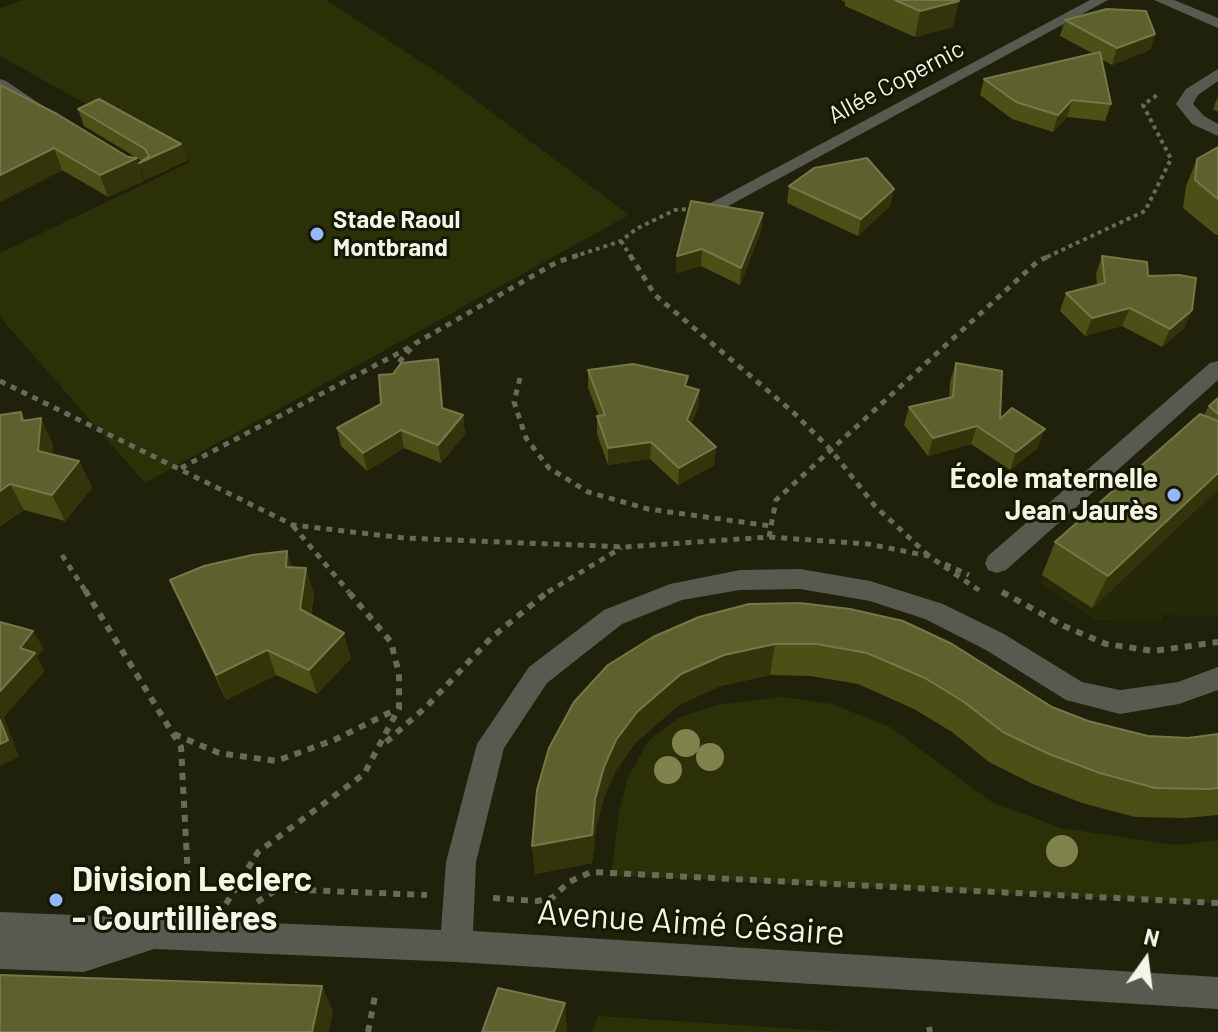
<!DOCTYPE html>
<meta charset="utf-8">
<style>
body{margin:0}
#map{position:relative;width:1218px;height:1032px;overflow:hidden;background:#1f210b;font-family:Barlow,sans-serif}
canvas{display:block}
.north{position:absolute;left:1106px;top:920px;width:80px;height:80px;-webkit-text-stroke:6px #161803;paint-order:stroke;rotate:14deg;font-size:22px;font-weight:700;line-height:32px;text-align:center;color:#f3f6e7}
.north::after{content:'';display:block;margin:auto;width:28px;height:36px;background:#f3f6e7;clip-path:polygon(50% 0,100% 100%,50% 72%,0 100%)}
</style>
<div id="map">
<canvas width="1218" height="1032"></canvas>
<div class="north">N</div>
</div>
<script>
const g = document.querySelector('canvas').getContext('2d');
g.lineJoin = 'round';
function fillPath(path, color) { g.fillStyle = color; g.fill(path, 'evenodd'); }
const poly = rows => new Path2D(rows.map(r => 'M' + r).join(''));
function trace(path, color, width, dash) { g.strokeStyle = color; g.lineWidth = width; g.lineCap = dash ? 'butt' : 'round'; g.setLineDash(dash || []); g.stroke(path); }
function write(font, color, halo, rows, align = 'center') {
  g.font = font + ' Barlow,sans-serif'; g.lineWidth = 6; g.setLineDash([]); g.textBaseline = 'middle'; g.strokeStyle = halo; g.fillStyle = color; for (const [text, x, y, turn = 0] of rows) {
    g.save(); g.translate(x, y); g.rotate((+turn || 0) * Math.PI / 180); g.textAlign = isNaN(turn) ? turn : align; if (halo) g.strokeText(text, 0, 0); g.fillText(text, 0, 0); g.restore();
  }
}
fillPath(poly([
 [1218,416,1218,617,1162,615,1163,621,1095,620,1040,584,1042,575]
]), '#252809');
fillPath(poly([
 [24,0,326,0,443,76,629,215,145,483,0,317,0,253,190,162,0,56,0,8],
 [782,697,832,704,890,727,992,802,1061,828,1175,845,1218,840,1218,903,611,875,619,813,628,777,649,740,680,717,717,705],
 [598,1016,844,1032,592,1032]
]), '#2c3007');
trace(poly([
 [621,241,631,257],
 [573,257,621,241,636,229,675,210,688,209],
 [1047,257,1145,211,1171,159,1143,105,1160,93]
]), '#696b58', 4, [4, 4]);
trace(poly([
 [630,255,655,295,793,412,831,450,875,506,929,556],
 [399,362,416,343,557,262,579,255],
 [520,378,514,402,526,438,549,468,588,492,648,509,771,526],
 [0,381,293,525,404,538,624,547,769,537,868,544,929,556,977,589,979,586],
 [181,468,412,346],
 [293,526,349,592],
 [769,537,776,500,1038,261,1052,255],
 [62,555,86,592],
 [945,564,969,575],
 [548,592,621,548]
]), '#696b58', 5, [6, 6]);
trace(poly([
 [85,590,181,747,189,898],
 [1002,592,1064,626,1106,644,1154,651,1218,642],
 [174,734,219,753,276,761,334,740,397,709],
 [386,742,427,706,492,637,550,590],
 [493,898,537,901,552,898,569,882,591,872,1218,903],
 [257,902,278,889,427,895],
 [226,904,258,852,364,774,399,708,399,674,391,642,347,590],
 [929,1027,930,1032],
 [368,1032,375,996]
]), '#696b58', 6, [7, 7]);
fillPath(poly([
 [1090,0,1108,0,721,210,707,210,705,206,1090,0],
 [1154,0,1174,0,1218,18,1218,28,1154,0],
 [1218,69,1218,81,1198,95,1193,104,1204,116,1218,124,1218,136,1192,124,1176,104,1186,89,1218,69],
 [0,79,6,81,43,106,35,111,29,110,0,91,0,79],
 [1218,361,1218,380,1006,570,997,573,988,570,985,563,988,556,1210,363,1218,361],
 [800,569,870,581,943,604,1004,634,1082,682,1120,690,1178,682,1218,667,1218,690,1179,704,1120,714,1066,700,986,650,925,619,870,601,800,589,740,590,682,600,622,624,547,683,504,748,476,862,473,931,1218,977,1218,1009,456,962,154,949,84,972,0,969,0,912,441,930,446,862,477,744,529,667,604,610,670,584,740,570,800,569]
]), '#595a4f');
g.fillStyle = '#7d834b';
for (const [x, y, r] of [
 [686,743,14],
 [710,757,14],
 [668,770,14],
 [1062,851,16]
]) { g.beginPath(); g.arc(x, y, r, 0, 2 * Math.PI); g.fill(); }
fillPath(poly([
 [841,0,958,0,953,27,915,37,845,6,845,2],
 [1065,20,1155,34,1150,50,1112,65,1101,59,1111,104,1105,121,1067,117,1053,132,1012,119,980,95,984,79,1092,53,1060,36],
 [0,85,144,181,108,197,62,170,0,202],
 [1218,96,1218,112,1213,109],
 [78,109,181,144,186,161,145,180,139,163,142,161,84,126],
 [1218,147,1218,235,1216,235,1183,208,1186,186,1197,159],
 [789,186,894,189,890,206,858,236,787,203],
 [763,213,761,231,740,285,701,266,676,273,677,256],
 [1102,256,1148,276,1192,310,1184,328,1162,347,1122,326,1085,336,1060,311,1066,293,1097,285,1096,274],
 [956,363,1000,419,1038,448,1010,470,971,444,928,456,904,425,909,407,949,398,950,382],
 [588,370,688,387,699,390,698,407,691,425,716,447,714,465,678,485,650,459,608,465,597,434,597,416,599,416,588,388],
 [441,377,443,408,463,415,465,434,441,463,404,448,367,471,341,446,337,428,381,404],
 [1218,398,1218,489,1092,608,1042,575,1055,542,1204,415,1209,406],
 [21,412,25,420,53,444,52,455,79,461,92,488,65,521,24,510,0,526],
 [292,567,314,593,311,615,351,658,317,694,276,675,226,700,170,580],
 [749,604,1052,707,1088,721,1148,736,1188,738,1218,734,1218,815,1186,818,1135,817,1082,803,1033,784,989,762,952,732,914,709,858,684,810,676,770,675,720,686,679,705,636,742,616,770,604,797,596,827,592,863,535,874,532,846]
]), '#4b5017');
fillPath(poly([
 [959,1,953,27,915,37,920,11],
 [1155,34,1150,50,1112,65,1117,48],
 [1072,100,1067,117,1053,132,1058,115],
 [181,144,186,161,145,180,139,163],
 [54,148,62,170,0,202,0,175],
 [137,158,144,181,108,197,100,175],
 [894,189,890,206,858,236,861,219],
 [763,213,761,231,740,285,741,268],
 [702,249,701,266,676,273,677,256],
 [1130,308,1122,326,1085,336,1092,318],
 [1192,310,1184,328,1162,347,1170,329],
 [438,359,441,377,444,426,442,408],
 [699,390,698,407,685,438,687,420],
 [463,415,465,434,441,463,438,445],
 [41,418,53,444,51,477,38,451],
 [977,426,971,444,928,456,933,438],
 [1045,429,1038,448,1010,470,1016,452],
 [401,430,404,448,367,471,363,453],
 [651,442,650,459,608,465,608,448],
 [716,447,714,465,678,485,679,468],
 [79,461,92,488,65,521,52,495],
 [1218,473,1218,489,1092,608,1108,576],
 [10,484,24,510,0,526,0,491],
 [287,551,295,576,286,567],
 [306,568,314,593,308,634,300,609],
 [33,631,44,649,37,657,45,671,4,717,19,757,0,766,0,691,20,648],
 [344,633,351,658,317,694,309,670],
 [775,644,770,675,720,686,679,705,636,742,616,770,604,797,596,827,592,863,535,874,532,846,595,799,604,767,616,740,637,712,681,674,724,655],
 [267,650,276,675,226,700,216,675],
 [322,986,333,1011,329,1032,312,1032],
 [565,1003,567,1032,554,1032]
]), '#323509');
const building = poly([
 [895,0,958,0,959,1,920,11,895,0],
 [1107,9,1146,11,1155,34,1117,48,1065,20,1107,9],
 [1100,52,1111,104,1072,100,1058,115,1016,102,984,79,1100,52],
 [0,85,57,114,128,157,137,158,100,175,54,148,0,175,0,85],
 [99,99,181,144,139,163,149,156,145,149,78,109,99,99],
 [1218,147,1218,199,1195,180,1197,159,1218,147],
 [867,158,894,189,861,219,789,186,814,168,867,158],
 [691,201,763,213,741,268,702,249,677,256,691,201],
 [1102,256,1147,262,1148,276,1179,275,1196,278,1192,310,1170,329,1130,308,1092,318,1066,293,1105,283,1102,256],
 [438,359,442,408,463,415,438,445,401,430,363,453,337,428,381,404,379,375,393,374,401,363,438,359],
 [956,363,1002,371,1000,419,1012,408,1045,429,1016,452,977,426,933,438,909,407,953,397,956,363],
 [633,364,688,376,685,386,699,390,687,420,716,447,679,468,651,442,608,448,597,416,605,415,588,370,633,364],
 [1218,398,1218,414,1209,406,1218,398],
 [21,412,22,421,41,418,38,451,79,461,52,495,10,484,0,491,0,415,21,412],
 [1200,414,1218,421,1218,473,1108,576,1055,542,1200,414],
 [287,551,286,567,306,568,300,609,344,633,309,670,267,650,216,675,170,580,204,566,252,555,287,551],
 [800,603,850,609,903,621,952,644,1052,707,1088,721,1148,736,1188,738,1218,734,1218,788,1208,789,1155,788,1100,773,1049,754,1003,732,964,702,925,678,867,653,817,644,775,644,724,655,681,674,637,712,616,740,604,767,595,799,592,835,532,846,537,790,549,748,574,702,608,665,653,637,699,617,749,604,800,603],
 [0,622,33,631,20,648,35,653,0,691,0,622],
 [0,720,8,740,0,744,0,720],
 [0,975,322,986,312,1032,0,1032,0,975],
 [498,988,565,1003,554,1032,482,1032,498,988]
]);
fillPath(building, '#5d612d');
trace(building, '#74794a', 2);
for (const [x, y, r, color] of [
 [317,234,8,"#94b7fd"],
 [1174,495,8,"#94b7fd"],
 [56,900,8,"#94b7fd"]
]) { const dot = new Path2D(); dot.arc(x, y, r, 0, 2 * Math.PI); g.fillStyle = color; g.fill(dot); trace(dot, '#161803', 3); }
write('24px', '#f3f6e7', '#161803', [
 ["Allée Copernic",896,82,-28]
]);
write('bold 24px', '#f3f6e7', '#161803', [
 ["Stade Raoul",333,220],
 ["Montbrand",333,248]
], 'left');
write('bold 28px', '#f3f6e7', '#161803', [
 ["École maternelle",1158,479],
 ["Jean Jaurès",1158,511]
], 'right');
write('bold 34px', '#f3f6e7', '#161803', [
 ["Division Leclerc",72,880],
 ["- Courtillières",72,919]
], 'left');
write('34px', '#f3f6e7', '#161803', [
 ["Avenue Aimé Césaire",691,923,4]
]);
</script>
